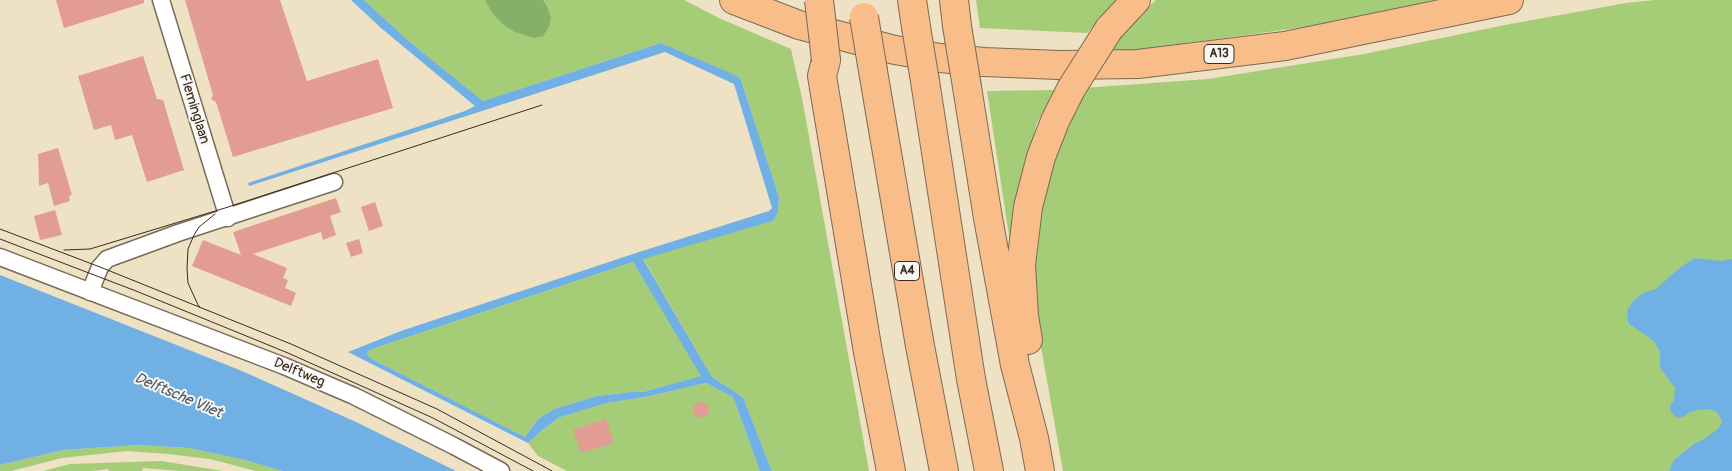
<!DOCTYPE html>
<style>
body{margin:0}
canvas{display:block;background:#efe1c4}
</style>
<canvas width="1732" height="471"></canvas>
<script>
const g = document.querySelector('canvas').getContext('2d');
g.lineJoin = 'round';
function fillPath(path, color) { g.fillStyle = color; g.fill(path, 'evenodd'); }
const poly = rows => new Path2D(rows.map(r => 'M' + r).join(''));
function trace(path, color, width, dash) { g.strokeStyle = color; g.lineWidth = width; g.lineCap = dash ? 'butt' : 'round'; g.setLineDash(dash || []); g.stroke(path); }
function write(font, color, halo, rows, align = 'center') {
  g.font = font + ' Pangolin,sans-serif'; g.lineWidth = 4; g.setLineDash([]); g.textBaseline = 'middle'; g.strokeStyle = halo; g.fillStyle = color; for (const [text, x, y, turn = 0] of rows) {
    g.save(); g.translate(x, y); g.rotate((+turn || 0) * Math.PI / 180); g.textAlign = isNaN(turn) ? turn : align; if (halo) g.strokeText(text, 0, 0); g.fillText(text, 0, 0); g.restore();
  }
}
fillPath(poly([
 [364,0,485,0,487,3,547,7,543,0,684,0,721,19,791,49,802,98,869,471,772,471,743,397,712,377,643,258,773,221,778,213,779,197,741,80,661,43,483,101,411,43],
 [976,0,1119,0,1087,33,980,28],
 [1156,0,1448,0,1298,28,1105,54,1137,18],
 [1655,0,1732,0,1732,471,1063,471,1038,330,1035,256,1042,196,1065,127,1084,88,1208,79,1364,54,1505,25,1626,3],
 [1054,90,1036,125,1010,242,987,91],
 [633,262,702,376,643,392,632,392,597,396,554,409,538,419,525,437,370,358,367,354,368,351,372,349],
 [706,383,733,397,760,471,567,471,538,456,528,443,540,432,558,418,607,403,645,397],
 [138,445,189,448,245,460,282,471,256,471,210,459,168,454,127,451,62,458,11,471,0,471,0,465,63,450],
 [161,461,223,471,179,471,143,468,142,471,109,471,108,469,93,471,43,471,70,464]
]), '#a5cc77');
fillPath(poly([
 [485,0,543,0,547,6,551,18,549,27,543,36,534,38,515,32,504,25,493,14]
]), '#84b068');
fillPath(poly([
 [351,0,364,0,411,43,483,101,661,43,737,76,741,80,779,197,778,213,773,221,643,259,712,377,743,397,772,471,760,471,733,397,706,383,645,397,607,403,558,418,540,432,528,443,348,352,401,331,636,253,769,211,772,208,734,84,665,52,249,186,248,183,465,111,475,106,381,28],
 [633,262,701,376,643,392,632,392,597,396,554,409,538,419,525,437,370,358,367,354,368,351,372,349],
 [1694,258,1722,261,1732,259,1732,471,1669,471,1674,460,1694,444,1706,438,1719,428,1722,421,1717,412,1709,409,1692,411,1683,417,1677,418,1675,417,1671,412,1670,406,1674,401,1675,388,1660,368,1660,352,1654,341,1628,323,1627,310,1634,300,1643,293,1656,289,1676,271],
 [0,275,242,371,356,422,456,471,282,471,245,460,189,448,138,445,63,450,0,465]
]), '#70b0e4');
fillPath(poly([
 [56,0,144,0,144,3,64,28],
 [185,0,280,0,307,81,378,59,393,108,233,157,216,102,211,99,213,95],
 [143,56,157,99,163,100,184,170,147,182,132,135,115,140,111,125,94,130,78,76],
 [58,148,72,195,69,196,70,201,54,206,48,183,39,186,38,154],
 [336,198,341,212,330,216,336,235,323,240,321,232,253,254,287,268,283,278,288,280,285,288,296,293,291,306,192,266,203,240,241,255,233,232],
 [375,202,383,226,369,231,361,207],
 [55,210,62,235,40,240,34,216],
 [359,239,363,253,351,257,346,243],
 '693 410a8 8 0 1 1 16 0a8 8 0 1 1-16 0Z',
 [606,419,614,443,581,453,573,430]
]), '#e39c94');
const street = poly([
 [161,0,228,218],
 [0,257,284,366,354,396,454,446,501,471],
 [90,292,100,267,107,259,178,233,334,182]
]);
const highway = poly([
 [734,0,799,25,895,50,940,58,984,62,1059,65,1138,64,1285,46,1509,0],
 [912,0,916,27],
 [954,0,957,26],
 [1109,29,1136,0],
 [826,60,822,76,868,352,891,471],
 [873,71,920,346,944,471],
 [925,81,971,379,989,471],
 [967,87,988,218,1015,365,1034,438,1040,471],
 [1028,340,1024,316,1021,265,1028,207,1041,157,1055,121,1071,89]
]);
trace(street, '#7a6a58', 19);
trace(highway, '#7a6a58', 30);
trace(street, '#fff', 16);
trace(highway, '#f8bd88', 28);
trace(poly([
 [0,229,100,267,291,344,437,409,552,471],
 [0,239,136,291,288,353,433,418,533,471],
 [64,250,90,249,225,208,542,105],
 [201,308,198,305,188,283,187,268,188,249,194,235,199,227,215,214]
]), '#3b2a1e', 1);
const highwayBridge = poly([
 [819,0,826,60],
 [864,17,873,71],
 [957,26,967,87],
 [916,27,925,81],
 [1071,89,1109,29]
]);
trace(highwayBridge, '#7a6a58', 30, []);
trace(highwayBridge, '#f8bd88', 28);
for (const [x, y, w] of [
 [1219,54,30],
 [907,271,25]
]) { const box = new Path2D(); box.roundRect(x - w / 2, y - 9.5, w, 19, 4); g.fillStyle = '#f6f6f2'; g.fill(box); trace(box, '#3b2a1e', 1); }
write('bold 12px', '#3b2a1e', null, [
 ["A13",1219,54],
 ["A4",907,271]
]);
write('14px', '#3b2a1e', '#f6f6f2', [
 ["Fleminglaan",194,109,73],
 ["Delftweg",299,373,23]
]);
write('italic 15px', '#4e5963', '#f6f6f2', [
 ["Delftsche Vliet",178,396,23]
]);
</script>
